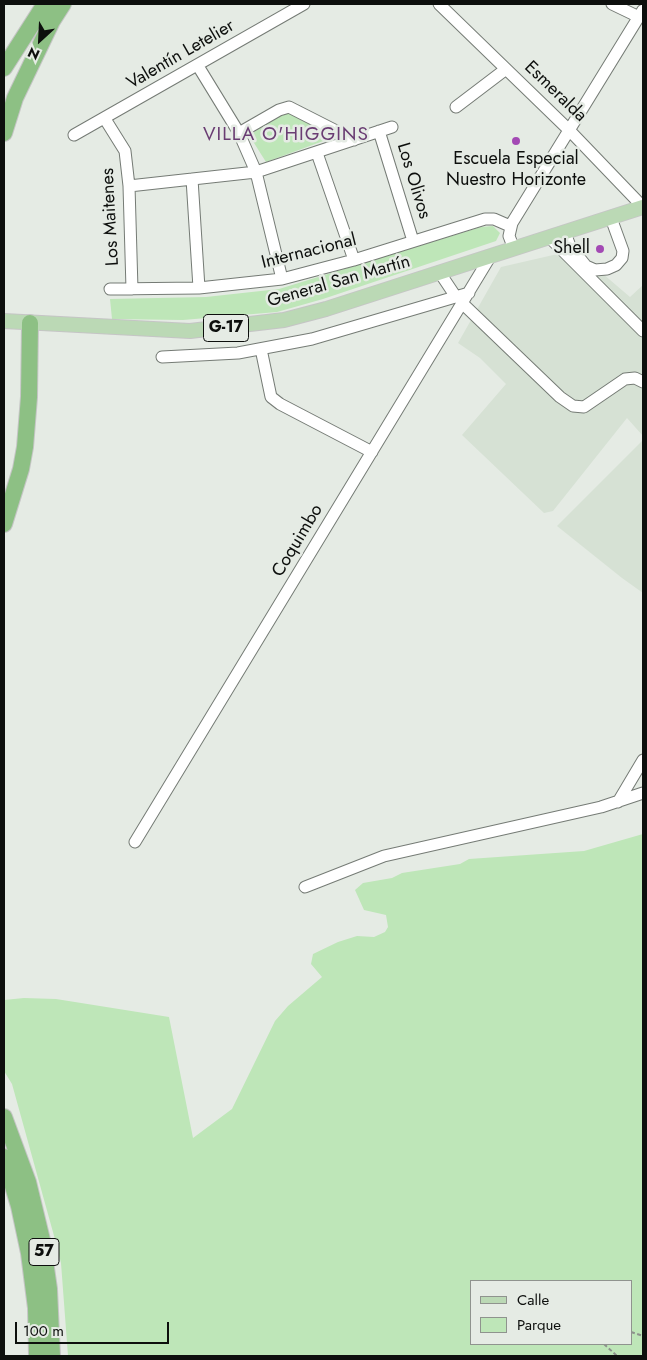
<!DOCTYPE html>
<meta charset="utf-8">
<style>
body{margin:0}
#map{position:relative;width:647px;height:1360px;overflow:hidden;background:#e5ebe4;font-family:Jost,sans-serif}
canvas{display:block}
.frame{position:absolute;inset:0;border:5px solid #0d0f0d;pointer-events:none}
.legend{position:absolute;left:470px;top:1280px;width:162px;height:65px;box-sizing:border-box;background:#e5ebe4;border:1px solid #8f938e;margin:0;padding:6px 9px;list-style:none;font-size:15px;color:#0d0f0d}
.legend li{display:flex;align-items:center;gap:10px;height:25px}
.legend b{width:25px;border:1px solid #8f938e}
.north{position:absolute;left:15px;top:15px;width:50px;height:50px;-webkit-text-stroke:4px #e5ebe4;paint-order:stroke;rotate:205deg;font-size:14px;font-weight:700;line-height:20px;text-align:center;color:#0d0f0d}
.north::after{content:'';display:block;margin:auto;width:18px;height:22px;background:#0d0f0d;clip-path:polygon(50% 0,100% 100%,50% 72%,0 100%)}
.scale{position:absolute;left:15px;top:1322px;width:154px;height:22px;box-sizing:border-box;border:2px solid #0d0f0d;border-top:0;padding-left:6px;font-size:15px;line-height:18px;white-space:nowrap;color:#0d0f0d;-webkit-text-stroke:4px #e5ebe4;paint-order:stroke}
</style>
<div id="map">
<canvas width="647" height="1360"></canvas>
<div class="frame"></div>
<ul class="legend">
<li><b style="height:6px;background:#bbd9b5"></b>Calle</li>
<li><b style="height:14px;background:#bee6b8"></b>Parque</li>
</ul>
<div class="north">N</div>
<div class="scale">100 m</div>
</div>
<script>
const g = document.querySelector('canvas').getContext('2d');
g.lineJoin = 'round';
function fillPath(path, color) { g.fillStyle = color; g.fill(path, 'evenodd'); }
const poly = rows => new Path2D(rows.map(r => 'M' + r).join(''));
function trace(path, color, width, dash) { g.strokeStyle = color; g.lineWidth = width; g.lineCap = dash ? 'butt' : 'round'; g.setLineDash(dash || []); g.stroke(path); }
function write(font, color, halo, rows, align = 'center') {
  g.font = font + ' Jost,sans-serif'; g.lineWidth = 5; g.setLineDash([]); g.textBaseline = 'middle'; g.strokeStyle = halo; g.fillStyle = color; for (const [text, x, y, turn = 0] of rows) {
    g.save(); g.translate(x, y); g.rotate((+turn || 0) * Math.PI / 180); g.textAlign = isNaN(turn) ? turn : align; if (halo) g.strokeText(text, 0, 0); g.fillText(text, 0, 0); g.restore();
  }
}
fillPath(poly([
 [575,250,630,297,643,285,643,436,627,418,553,511,544,513,462,435,506,384,480,358,458,343,501,267],
 [643,440,643,593,622,578,557,526]
]), '#d6e1d4');
fillPath(poly([
 [287,112,337,136,266,162,249,135],
 [493,226,500,233,496,241,323,299,277,312,183,320,112,319,110,299,206,297,279,289,481,227],
 [643,834,643,1356,68,1356,61,1263,56,1243,12,1084,4,1071,4,1000,24,998,56,999,169,1017,193,1138,232,1109,275,1021,288,1006,322,977,311,964,313,954,338,942,357,936,374,937,385,932,388,927,386,915,364,910,355,890,363,883,392,878,402,873,460,864,469,859,584,851],
 [471,1281,631,1281,631,1344,471,1344]
]), '#bee6b8');
const minor = poly([
 [439,4,570,131,643,207],
 [612,4,639,17],
 [198,66,239,133,256,172,282,279],
 [456,107,506,69],
 [105,119,125,151,129,186,132,289],
 [379,131,413,241],
 [239,133,279,110,289,107,354,140],
 [74,135,304,4],
 [317,153,354,260],
 [192,179,199,288],
 [129,186,256,172,392,127],
 [565,233,570,246,586,266,595,270,607,269,616,265,622,258,623,251,611,218],
 [550,238,643,331],
 [514,249,509,236,512,223,643,10],
 [440,273,456,297],
 [110,289,199,288,282,279,354,260,485,219,494,219,510,226],
 [462,303,560,397,573,406,584,407,625,379,635,378,643,382],
 [261,349,271,397,280,404,372,452],
 [162,357,238,353,312,339,469,293],
 [618,802,643,760],
 [135,842,490,257],
 [305,887,384,856,601,807,643,793]
]);
const major = poly([
 [4,321,190,331,284,320,326,309,643,207]
]);
const highway = poly([
 [47,29,63,4],
 [4,68,45,4],
 [4,133,15,98,52,21],
 [4,524,21,469,25,447,29,397,30,323],
 [4,1117,28,1182,42,1240,49,1289,52,1356],
 [4,1157,19,1206,29,1253,36,1308,37,1356]
]);
trace(minor, '#757b75', 13);
trace(major, '#c5c5c5', 16);
trace(highway, '#c5c5c5', 18);
trace(poly([
 [631,1332,643,1336],
 [604,1344,617,1356]
]), '#8d918c', 2, [4, 2.5]);
trace(minor, '#fff', 11);
trace(major, '#bbd9b5', 14);
trace(highway, '#8dc084', 16);
for (const [x, y, r, color] of [
 [516,141,5,"#a349b4"],
 [600,249,5,"#a349b4"]
]) { const dot = new Path2D(); dot.arc(x, y, r, 0, 2 * Math.PI); g.fillStyle = color; g.fill(dot); trace(dot, '#e5ebe4', 2); }
for (const [x, y, w] of [
 [226,328,45],
 [44,1252,30]
]) { const box = new Path2D(); box.roundRect(x - w / 2, y - 13.5, w, 27, 4); g.fillStyle = '#e5ebe4'; g.fill(box); trace(box, '#0d0f0d', 1); }
write('bold 16px', '#0d0f0d', null, [
 ["G-17",226,328],
 ["57",44,1252]
]);
write('18px', '#0d0f0d', '#e5ebe4', [
 ["Valentín Letelier",181,55,-30],
 ["Esmeralda",555,92,44],
 ["Los Olivos",413,181,73],
 ["Los Maitenes",111,217,-93],
 ["Internacional",309,252,-14],
 ["General San Martín",339,282,-16],
 ["Coquimbo",298,541,-59]
]);
write('18px', '#0d0f0d', '#e5ebe4', [
 ["Escuela Especial",516,160],
 ["Nuestro Horizonte",516,181],
 ["Shell",590,249,"right"]
]);
g.letterSpacing = '1px';
write('19px', '#6a3d73', '#e5ebe4', [
 ["VILLA O'HIGGINS",286,135]
]);
g.letterSpacing = '0px';
</script>
